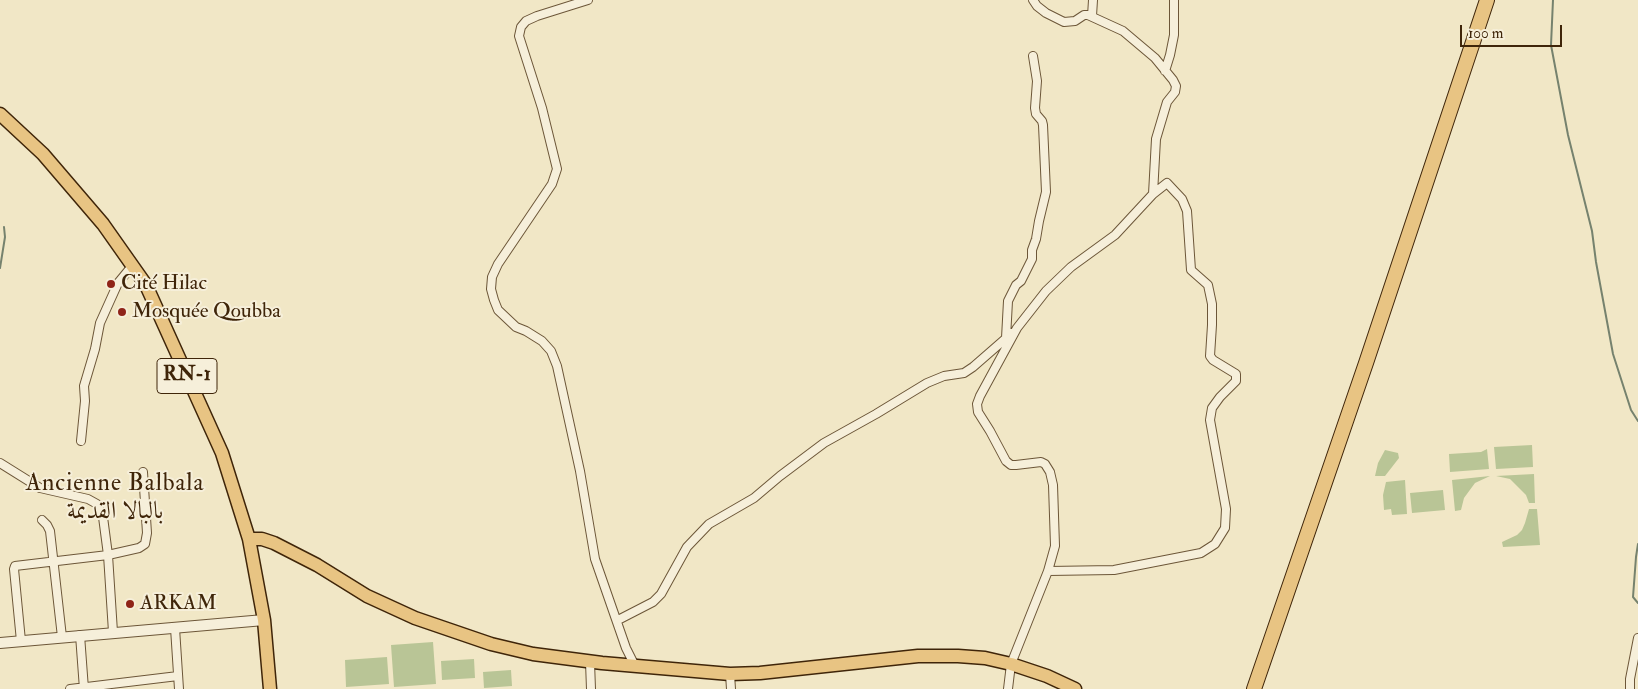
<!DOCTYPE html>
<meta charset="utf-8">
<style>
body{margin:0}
#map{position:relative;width:1638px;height:689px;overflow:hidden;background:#f1e7c6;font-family:"IM FELL Double Pica",serif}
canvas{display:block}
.scale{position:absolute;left:1460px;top:25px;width:102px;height:22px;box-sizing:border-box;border:2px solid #3f2509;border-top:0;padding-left:6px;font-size:15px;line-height:18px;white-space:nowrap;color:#3f2509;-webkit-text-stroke:4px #f6efda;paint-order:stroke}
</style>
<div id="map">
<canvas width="1638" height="689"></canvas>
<div class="scale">100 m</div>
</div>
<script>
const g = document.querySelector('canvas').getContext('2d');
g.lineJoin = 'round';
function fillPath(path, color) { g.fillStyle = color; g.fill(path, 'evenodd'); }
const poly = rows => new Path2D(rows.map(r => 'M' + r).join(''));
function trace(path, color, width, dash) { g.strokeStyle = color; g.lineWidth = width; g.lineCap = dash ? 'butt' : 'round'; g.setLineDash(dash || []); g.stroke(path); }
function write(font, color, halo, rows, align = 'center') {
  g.font = font + ' "IM FELL Double Pica",Amiri,serif'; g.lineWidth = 4; g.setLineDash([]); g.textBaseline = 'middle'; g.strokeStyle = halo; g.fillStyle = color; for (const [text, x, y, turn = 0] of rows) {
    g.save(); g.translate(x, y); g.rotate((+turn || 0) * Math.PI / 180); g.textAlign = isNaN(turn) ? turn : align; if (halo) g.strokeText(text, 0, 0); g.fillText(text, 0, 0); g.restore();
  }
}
fillPath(poly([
 [1532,445,1533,467,1496,469,1494,447],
 [1487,449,1489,469,1450,472,1449,454,1481,452],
 [1385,450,1398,453,1399,458,1385,476,1375,476,1378,463],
 [1534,474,1535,503,1529,503,1526,495,1510,479,1496,476],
 [1490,476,1475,483,1464,498,1461,510,1455,511,1452,480],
 [1405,480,1407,514,1392,515,1391,509,1384,510,1383,495,1386,482],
 [1443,490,1445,510,1412,513,1410,493],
 [1529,509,1537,509,1540,545,1503,547,1502,542,1517,535,1522,530,1525,523],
 [433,642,436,684,394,687,391,645],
 [387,657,389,684,346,687,345,660],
 [474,659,475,678,442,680,441,661],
 [511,670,512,686,484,688,483,672]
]), '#b9c596');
trace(poly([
 [1553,0,1551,45,1568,135,1592,231,1596,262,1613,354,1631,410,1638,421],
 [0,268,5,237,4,227],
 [1638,544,1636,557,1633,597,1638,603]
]), '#76826e', 2);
const minor = poly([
 [588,0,537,16,526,21,521,27,519,36,542,108,557,169,552,184,498,264,492,277,491,289,494,300,498,310,516,327,526,331,542,341,551,351,557,366,580,471,595,559,626,648,635,666],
 [1033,0,1037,6,1046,13,1064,22,1075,21,1084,15,1088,15,1123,31,1155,58,1173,80,1176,86,1175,92,1167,102,1156,139,1153,194],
 [1092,16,1093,0],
 [1165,71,1170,55,1174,35,1174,0],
 [1006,338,1008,301,1016,285,1021,281,1032,259,1032,250,1036,239,1039,221,1046,192,1043,125,1042,121,1036,114,1035,108,1037,81,1033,56],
 [81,441,85,401,84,386,95,349,100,323,118,283,132,266],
 [0,463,40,488,88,499,97,504,103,517,108,555,113,632],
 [42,520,47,525,50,531,62,637],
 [618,620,653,602,661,594,687,547,709,524,754,498,780,476,824,443,876,414,927,383,944,376,964,373,973,367,1012,333],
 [175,628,179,689],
 [80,635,84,689],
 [21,641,14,569,15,566,108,555,139,548,145,544,147,533,143,472],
 [590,662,591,689],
 [730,674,731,689],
 [70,689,178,676],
 [1008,689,1011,664,1048,571,1055,546,1053,485,1050,472,1045,464,1041,462,1016,465,1011,465,1006,461,990,431,978,412,977,404,980,396,1017,328,1046,291,1071,267,1115,235,1153,194,1167,183,1182,199,1187,211,1191,270,1208,285,1212,304,1212,325,1210,356,1213,360,1236,374,1236,381,1220,397,1212,408,1210,420,1226,509,1225,528,1215,544,1201,553,1114,570,1048,571],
 [1630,689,1630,679,1638,638]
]);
const tertiary = poly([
 [0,643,264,620]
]);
const primary = poly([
 [0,114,43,154,103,224,146,285,222,453,249,539,264,620,270,689],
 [249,539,262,539,274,543,317,565,367,596,415,618,491,644,533,654,602,663,730,674,760,673,918,656,958,656,985,658,1011,664,1047,676,1075,689]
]);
const trunk = poly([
 [1254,689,1366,363,1487,0]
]);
trace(minor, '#6c5638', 10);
trace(tertiary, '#6c5638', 12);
trace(primary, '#3f2509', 15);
trace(trunk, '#3f2509', 16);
trace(minor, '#f6efda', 8);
trace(tertiary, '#f6efda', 10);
trace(primary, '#e8c483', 12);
trace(trunk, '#e8c483', 14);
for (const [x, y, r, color] of [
 [111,284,5,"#8f2418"],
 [122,312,5,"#8f2418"],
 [130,604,5,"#8f2418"]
]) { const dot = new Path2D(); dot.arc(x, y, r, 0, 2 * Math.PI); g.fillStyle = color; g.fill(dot); trace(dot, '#f6efda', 2); }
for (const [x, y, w] of [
 [187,376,60]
]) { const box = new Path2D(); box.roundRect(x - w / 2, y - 17.5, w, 35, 4); g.fillStyle = '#f6efda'; g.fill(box); trace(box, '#3f2509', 1); }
write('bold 20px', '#3f2509', null, [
 ["RN-1",187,376]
]);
write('21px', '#3f2509', '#f6efda', [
 ["Cité Hilac",121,284],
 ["Mosquée Qoubba",132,312],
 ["ARKAM",140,604]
], 'left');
g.letterSpacing = '1px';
write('24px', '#3f2509', '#f6efda', [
 ["Ancienne Balbala",115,485],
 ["بالبالا القديمة",115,513]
]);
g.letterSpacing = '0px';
</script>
